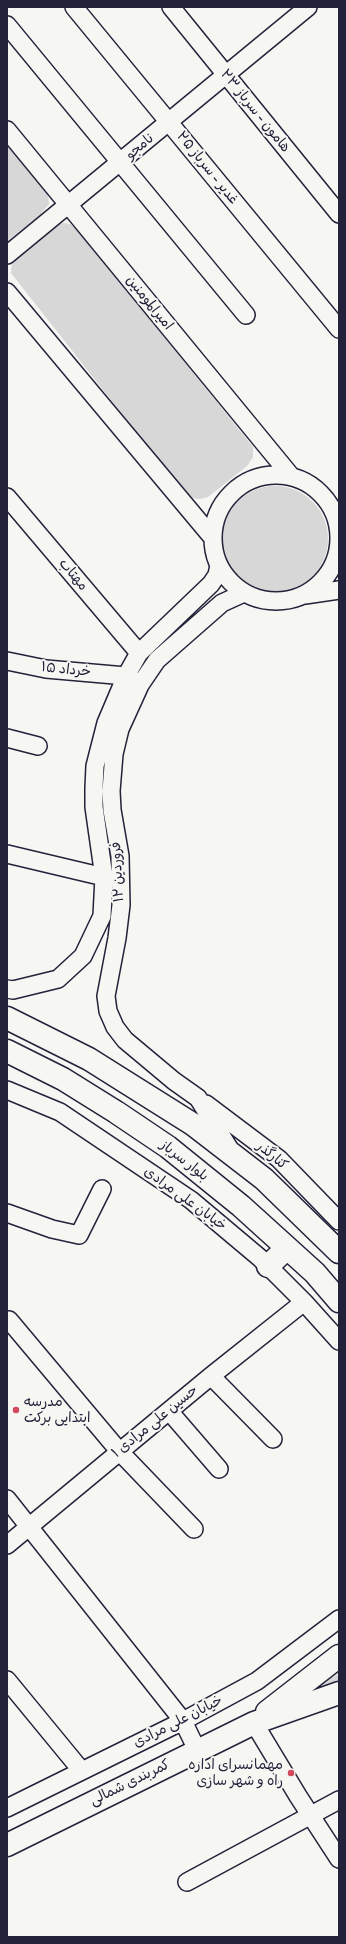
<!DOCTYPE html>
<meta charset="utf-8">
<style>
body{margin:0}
#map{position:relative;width:346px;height:1944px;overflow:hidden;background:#f6f6f2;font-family:Itim,sans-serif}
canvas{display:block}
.frame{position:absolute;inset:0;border:8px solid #22223b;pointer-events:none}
</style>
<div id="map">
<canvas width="346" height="1944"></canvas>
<div class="frame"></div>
</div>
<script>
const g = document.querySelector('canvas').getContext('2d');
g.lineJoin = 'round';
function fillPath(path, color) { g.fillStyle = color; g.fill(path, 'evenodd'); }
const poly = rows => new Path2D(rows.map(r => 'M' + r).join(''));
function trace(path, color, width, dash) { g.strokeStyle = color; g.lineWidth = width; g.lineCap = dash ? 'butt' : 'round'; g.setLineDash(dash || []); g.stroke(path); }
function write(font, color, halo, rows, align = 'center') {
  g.font = font + ' Itim,"Playpen Sans Arabic",sans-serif'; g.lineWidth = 4; g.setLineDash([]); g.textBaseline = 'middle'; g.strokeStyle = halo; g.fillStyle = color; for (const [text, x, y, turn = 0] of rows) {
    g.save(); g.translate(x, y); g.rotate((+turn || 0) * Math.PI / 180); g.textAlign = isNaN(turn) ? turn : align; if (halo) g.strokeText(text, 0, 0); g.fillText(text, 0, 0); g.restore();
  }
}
fillPath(poly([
 [7,144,48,195,49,204,40,215,7,241],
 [63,223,70,224,78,230,253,447,253,457,247,466,208,497,200,499,192,498,184,493,11,273,12,263,19,256,54,227],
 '222 539a53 53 0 1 1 106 0a53 53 0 1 1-106 0Z',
 [339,1674,339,1686,313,1697,311,1689]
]), '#d7d7d7');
const minor = poly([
 [74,7,339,329],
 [171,7,339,214],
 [7,25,246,315],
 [7,130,291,476],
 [7,255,308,7],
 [7,292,212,537],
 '213 538a63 63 0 1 1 126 0a63 63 0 1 1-126 0Z',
 [7,497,139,653],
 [305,595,339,590],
 [7,661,46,669,126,676,134,681],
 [7,738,38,746],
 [7,854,104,877],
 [7,989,13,990,58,979,83,956,102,916,104,877,94,807,94,788,95,766,106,723,126,676,139,653,211,584,217,575,219,565],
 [7,1090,60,1112,191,1200,260,1258,304,1302,339,1341],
 [206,1104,279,1159,339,1221],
 [229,1148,198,1098,174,1081,125,1040,115,1027,108,1011,106,996,117,938,121,905,120,856,112,810,111,791,114,754,120,729,140,685,157,660,222,603,244,593],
 [7,1213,52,1229,79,1235,102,1189],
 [9,1320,119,1451,194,1529],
 [211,1376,273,1439],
 [169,1411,219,1469],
 [7,1499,183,1721,197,1750],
 [7,1545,211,1376,304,1302],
 [7,1680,81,1770],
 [254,1723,298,1796,339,1859],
 [7,1808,183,1721,257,1681,339,1619],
 [187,1882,339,1800]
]);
const highway = poly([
 [7,1018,89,1059,194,1125,264,1179,339,1252],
 [7,1051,63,1079,116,1112,168,1147,241,1206,315,1273,339,1301],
 [268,1266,287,1248],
 [267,1712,339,1656],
 [7,1845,254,1723,339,1693]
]);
trace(minor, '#22223b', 20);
trace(highway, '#22223b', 25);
trace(minor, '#f6f6f2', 17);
trace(highway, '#f6f6f2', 22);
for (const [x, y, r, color] of [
 [16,1410,4,"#d1495b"],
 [291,1773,4,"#d1495b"]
]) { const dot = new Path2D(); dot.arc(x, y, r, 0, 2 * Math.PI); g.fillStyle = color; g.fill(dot); trace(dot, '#f6f6f2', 1.5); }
write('14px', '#22223b', '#f6f6f2', [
 ["هامون - سرباز ۲۳",255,111,51],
 ["نامجو",140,147,-40],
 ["غدیر - سرباز ۲۵",207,168,51],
 ["امیرالمومنین",149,303,51],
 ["مهتاب",73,575,50],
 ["۱۵ خرداد",66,670,6],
 ["۱۲ فروردین",118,872,-93],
 ["کنارگذر",272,1156,40],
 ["بلوار سرباز",184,1161,38],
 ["خیابان علی مرادی",185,1199,36],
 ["حسین علی مرادی ۱",155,1422,-39],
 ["خیابان علی مرادی",178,1722,-27],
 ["کمربندی شمالی",130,1783,-26]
]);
write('14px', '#22223b', '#f6f6f2', [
 ["مدرسه",24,1402],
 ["ابتدایی برکت",24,1418],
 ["مهمانسراى اداره",283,1765,"right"],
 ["راه و شهر سازى",283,1781,"right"]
], 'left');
</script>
